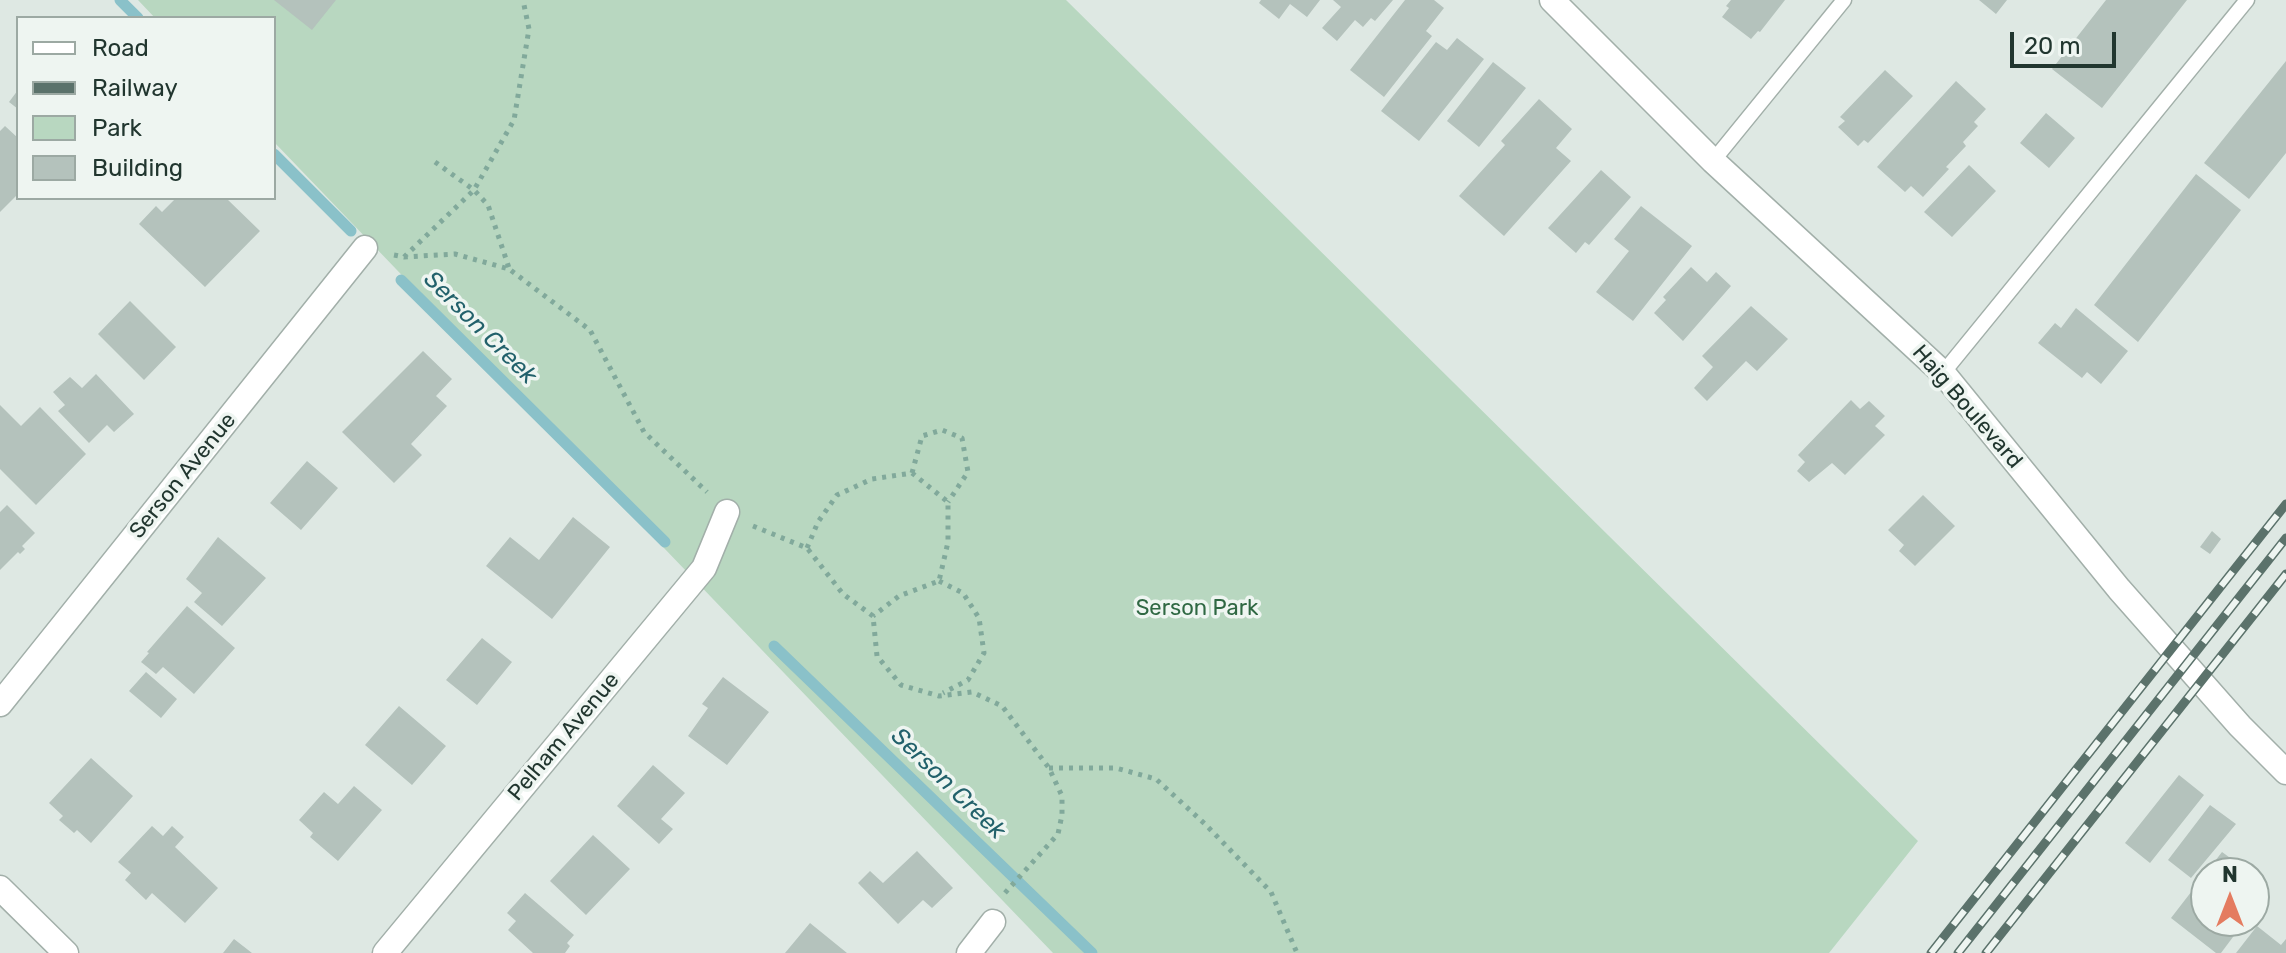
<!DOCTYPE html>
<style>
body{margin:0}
#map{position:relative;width:2286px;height:953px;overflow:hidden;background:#dee8e3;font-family:Rubik,sans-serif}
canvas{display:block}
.legend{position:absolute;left:16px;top:16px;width:260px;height:184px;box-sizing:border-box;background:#eef5f1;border:2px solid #9ca9a3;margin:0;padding:10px 14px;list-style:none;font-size:24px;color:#21362f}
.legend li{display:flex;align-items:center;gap:16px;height:40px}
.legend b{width:40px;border:2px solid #9ca9a3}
.north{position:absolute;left:2190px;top:857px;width:80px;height:80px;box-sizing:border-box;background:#eef5f1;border:2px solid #9ca9a3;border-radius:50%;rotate:0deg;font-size:22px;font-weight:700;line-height:32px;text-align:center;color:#21362f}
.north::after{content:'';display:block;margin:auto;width:28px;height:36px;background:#e47c60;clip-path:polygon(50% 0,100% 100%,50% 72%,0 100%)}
.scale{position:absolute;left:2010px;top:32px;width:106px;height:36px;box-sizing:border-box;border:4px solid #21362f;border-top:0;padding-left:10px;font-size:24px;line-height:28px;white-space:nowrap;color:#21362f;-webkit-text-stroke:6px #eef5f1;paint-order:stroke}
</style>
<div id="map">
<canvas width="2286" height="953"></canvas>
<ul class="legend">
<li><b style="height:10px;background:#fff"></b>Road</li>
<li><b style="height:10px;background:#5b726b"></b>Railway</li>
<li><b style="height:22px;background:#b8d7c0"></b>Park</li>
<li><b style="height:22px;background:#b4c2bc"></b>Building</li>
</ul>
<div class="north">N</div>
<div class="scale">20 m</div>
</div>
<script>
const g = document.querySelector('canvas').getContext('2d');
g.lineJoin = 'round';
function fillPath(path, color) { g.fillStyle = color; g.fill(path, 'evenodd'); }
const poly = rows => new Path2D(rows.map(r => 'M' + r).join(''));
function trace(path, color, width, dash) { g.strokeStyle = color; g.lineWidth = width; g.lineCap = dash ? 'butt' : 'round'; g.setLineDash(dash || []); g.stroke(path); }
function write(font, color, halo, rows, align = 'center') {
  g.font = font + ' Rubik,sans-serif'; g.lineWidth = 7; g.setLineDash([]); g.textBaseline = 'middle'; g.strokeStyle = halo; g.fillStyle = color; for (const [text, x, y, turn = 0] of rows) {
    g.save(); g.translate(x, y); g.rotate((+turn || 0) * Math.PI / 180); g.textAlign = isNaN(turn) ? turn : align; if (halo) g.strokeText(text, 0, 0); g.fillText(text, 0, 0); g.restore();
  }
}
fillPath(poly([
 [138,0,1066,0,1918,841,1829,953,1053,953,274,142,274,18,155,18]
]), '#b8d7c0');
trace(poly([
 [120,0,138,18],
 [274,154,351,231],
 [401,280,665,542],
 [774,646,1092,953]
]), '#8ac1c9', 11);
fillPath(poly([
 [274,0,336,0,312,30],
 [1261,0,1320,0,1307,17,1290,4,1279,19,1259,3],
 [1333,0,1393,0,1375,21,1371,18,1363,27,1355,20,1337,41,1322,28,1341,7],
 [1405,0,1434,0,1444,8,1426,31,1432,36,1384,97,1350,70],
 [1731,0,1785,0,1760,32,1758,31,1751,39,1722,17,1729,8,1726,6],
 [1979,0,2007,0,1996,14],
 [2106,0,2187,0,2102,108,2052,69],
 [1457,38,1484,59,1419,141,1381,111,1436,42,1447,50],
 [2286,61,2286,153,2249,199,2204,163],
 [1493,62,1526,88,1479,147,1447,121],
 [1885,70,1913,96,1868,143,1864,140,1858,146,1838,127,1845,121,1840,117],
 [1956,81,1986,109,1974,122,1978,126,1963,142,1966,146,1946,167,1949,169,1923,197,1911,186,1905,192,1877,167],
 [18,90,18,109,9,102],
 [1539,99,1572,129,1556,148,1571,161,1504,236,1459,196,1505,145,1501,141],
 [2046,113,2075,138,2049,168,2020,143],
 [5,126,18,138,18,194,0,212,0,131],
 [1969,165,1996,191,1952,237,1924,212],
 [1601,170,1631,197,1589,245,1585,242,1576,253,1548,228],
 [2196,174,2241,210,2138,342,2094,305],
 [176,198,226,198,260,231,205,287,139,224,156,206,162,212],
 [1641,206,1692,246,1633,321,1596,292,1629,251,1614,239],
 [1691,267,1707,282,1716,272,1731,286,1683,341,1654,313,1666,300,1663,297],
 [130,301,176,347,144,380,98,334],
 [1751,306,1788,339,1757,371,1746,361,1707,401,1694,388,1713,367,1702,356],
 [2076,308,2128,351,2101,384,2087,372,2082,378,2038,343,2055,323,2061,328],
 [423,351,452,379,436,396,447,406,411,444,422,455,394,483,342,432],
 [96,374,134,414,114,432,107,425,89,443,58,411,65,405,53,392,70,377,82,388],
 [1851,400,1860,409,1869,401,1885,416,1875,426,1885,435,1845,475,1832,463,1809,482,1797,471,1805,462,1798,455],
 [0,405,21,426,40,407,86,454,36,505,0,469],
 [307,461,338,488,301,530,270,503],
 [1923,495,1955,526,1915,566,1899,551,1904,545,1888,530],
 [7,505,35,533,22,546,25,549,20,554,18,552,0,570,0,512],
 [573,517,610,547,552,619,486,566,510,537,539,560],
 [2212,531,2221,539,2210,554,2200,547],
 [218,537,266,578,222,626,194,602,202,593,186,579],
 [187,606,235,648,194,694,163,667,156,674,141,662,149,653,147,652],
 [482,638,512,662,477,705,446,680],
 [146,672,177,699,161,718,129,691],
 [723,677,769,712,727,765,688,736,708,708,702,704],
 [399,706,446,746,412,785,365,745],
 [91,758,133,796,91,843,77,830,74,833,59,820,63,816,49,803],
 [653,765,685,793,661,819,673,829,659,844,617,806],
 [2179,775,2204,795,2150,863,2125,843],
 [354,786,382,810,338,861,310,837,313,833,299,820,324,792,338,804],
 [2210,805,2236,824,2191,878,2168,860],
 [152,826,163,836,172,826,184,837,175,847,218,888,185,923,152,893,146,900,125,880,131,873,118,862],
 [593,835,630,869,586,915,550,881],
 [917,851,953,888,932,908,923,900,898,924,858,883,870,871,883,883],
 [2222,852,2251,873,2206,873,2206,921,2245,921,2221,953,2216,953,2171,918],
 [525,893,574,935,567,943,570,946,565,953,533,953,508,930,516,921,507,913],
 [810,923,847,953,785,953],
 [2257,926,2281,945,2286,939,2286,953,2236,953],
 [234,939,252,953,223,953]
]), '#b4c2bc');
const service = poly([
 [1713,161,1844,0],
 [1943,373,2247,0]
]);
const minor = poly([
 [1552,0,1713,161,1943,373,2119,589,2240,726,2286,772],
 [0,704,365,248],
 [0,888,66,953],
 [385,953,704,568,727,512],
 [969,953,993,922]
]);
trace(service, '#a2afa9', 17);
trace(minor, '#a2afa9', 27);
trace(poly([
 [435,162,474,190,488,205,509,268],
 [394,255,404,257,455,254,509,269,590,330,644,432,707,492],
 [404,257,474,190,514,120,529,29,523,0],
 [912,473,922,436,942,430,962,438,968,472,948,502],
 [753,526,807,548,843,594,873,616,877,656,901,685,939,696,972,692,1002,706,1049,768,1062,796,1062,815,1058,834,1004,894],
 [807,548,818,522,837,495,872,479,912,473,948,502,948,542,939,581,899,596,873,616],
 [939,581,963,593,979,618,984,653,968,680,943,693],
 [1049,768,1116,768,1156,779,1205,824,1271,892,1297,953]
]), '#81a99b', 5, [4, 6]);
trace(service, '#fff', 14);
trace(minor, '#fff', 24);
const rail = poly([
 [1931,953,2286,504],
 [1958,953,2286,538],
 [1986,953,2286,574]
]);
trace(rail, '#5b726b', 9);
trace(rail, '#eef5f1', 6, [18]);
write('22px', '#21362f', '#eef5f1', [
 ["Haig Boulevard",1967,407,49],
 ["Serson Avenue",183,476,-51],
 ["Pelham Avenue",564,737,-50]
]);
write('22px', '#2f6843', '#eef5f1', [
 ["Serson Park",1197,609]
]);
write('italic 24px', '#22616b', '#eef5f1', [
 ["Serson Creek",480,328,45],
 ["Serson Creek",948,784,44]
]);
</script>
